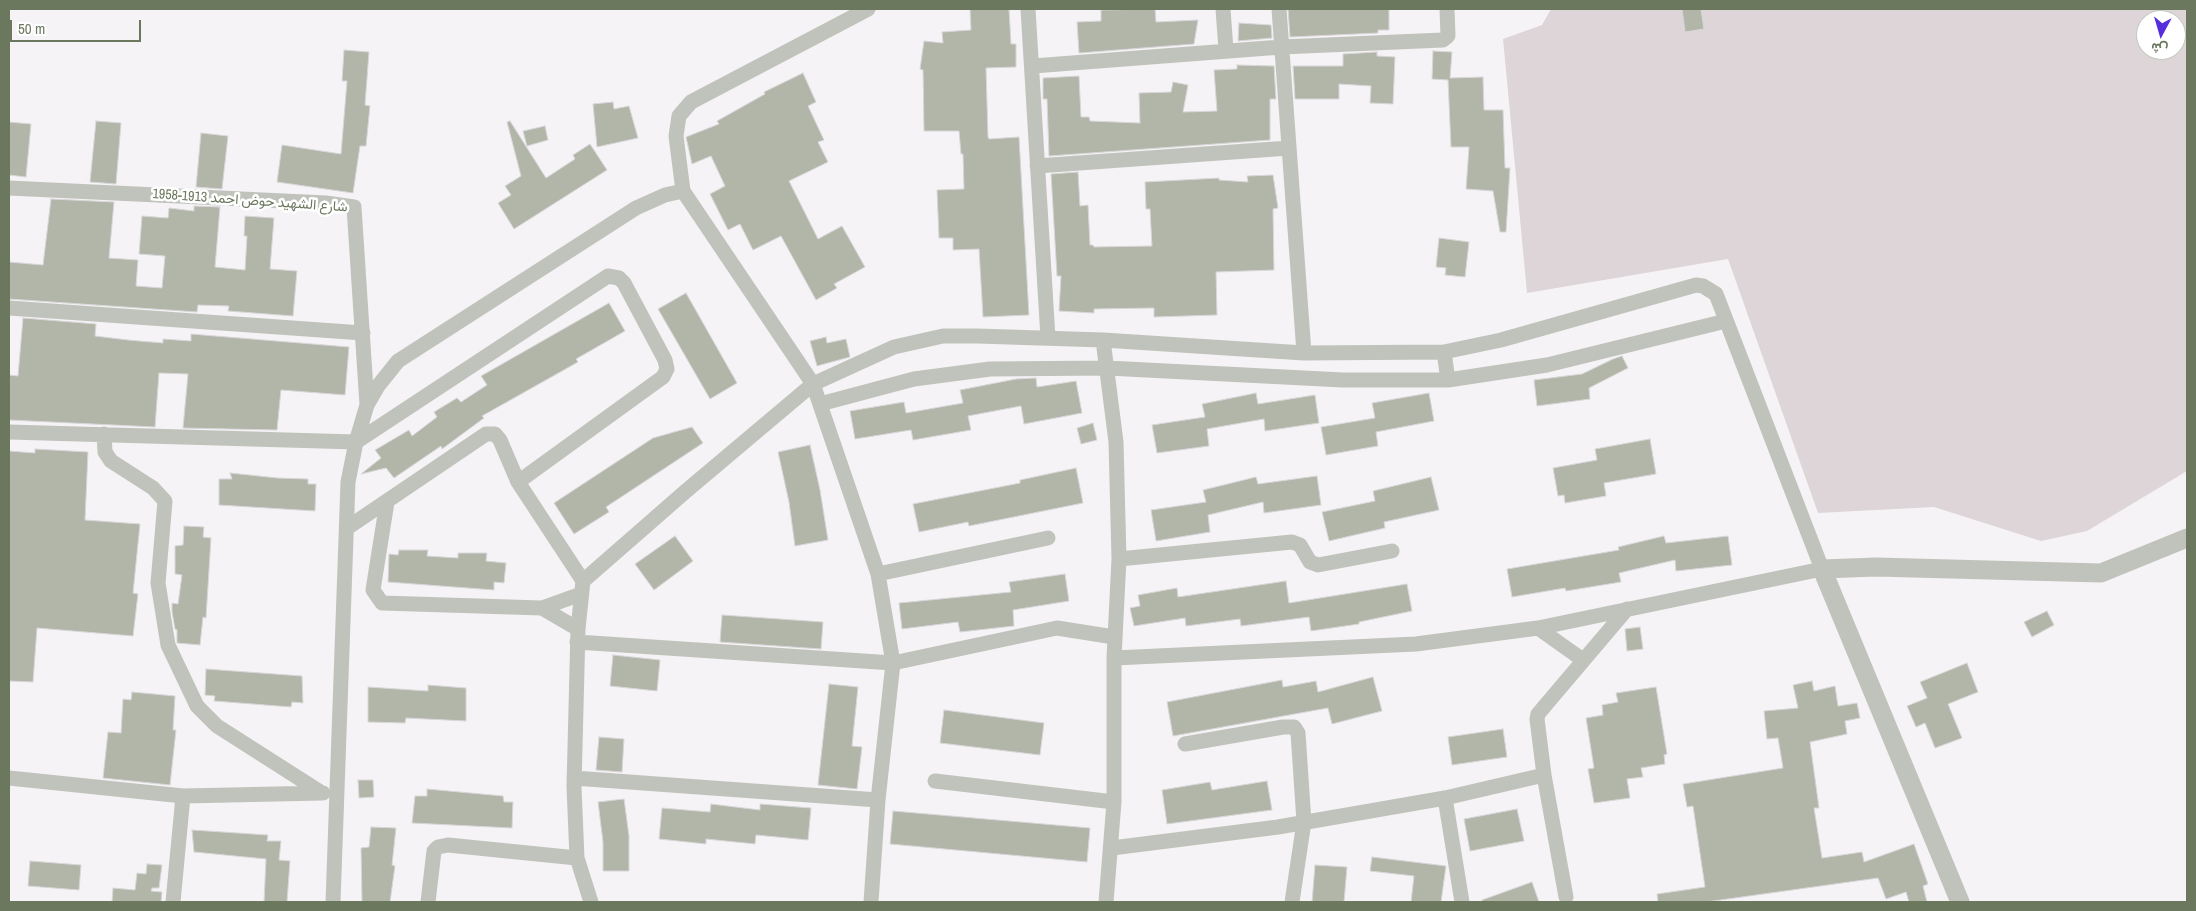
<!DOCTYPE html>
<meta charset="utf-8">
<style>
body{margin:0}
#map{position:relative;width:2196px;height:911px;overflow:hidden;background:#f6f3f6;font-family:"Archivo Narrow",Vazirmatn,sans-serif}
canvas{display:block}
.frame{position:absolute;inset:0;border:10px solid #6c785e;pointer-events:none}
.north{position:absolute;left:2136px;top:10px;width:50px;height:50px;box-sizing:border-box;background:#fff;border:1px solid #c4c9bf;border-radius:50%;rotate:186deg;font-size:14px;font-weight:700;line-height:20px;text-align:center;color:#6c785e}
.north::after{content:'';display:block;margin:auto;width:18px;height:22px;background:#562edb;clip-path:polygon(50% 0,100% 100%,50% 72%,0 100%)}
.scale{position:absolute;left:10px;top:20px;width:131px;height:22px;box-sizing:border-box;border:2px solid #6c785e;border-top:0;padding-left:6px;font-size:15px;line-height:18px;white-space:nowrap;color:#6c785e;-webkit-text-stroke:4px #fff;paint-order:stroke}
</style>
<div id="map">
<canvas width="2196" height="911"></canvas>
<div class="frame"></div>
<div class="north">ش</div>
<div class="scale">50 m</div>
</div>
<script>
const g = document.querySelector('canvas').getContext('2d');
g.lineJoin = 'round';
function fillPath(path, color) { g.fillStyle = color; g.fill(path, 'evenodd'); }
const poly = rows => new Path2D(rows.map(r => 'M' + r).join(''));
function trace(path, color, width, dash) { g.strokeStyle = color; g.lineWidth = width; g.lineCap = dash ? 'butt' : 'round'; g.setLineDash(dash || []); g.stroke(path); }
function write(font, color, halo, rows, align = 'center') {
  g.font = font + ' "Archivo Narrow",Vazirmatn,sans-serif'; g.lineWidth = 5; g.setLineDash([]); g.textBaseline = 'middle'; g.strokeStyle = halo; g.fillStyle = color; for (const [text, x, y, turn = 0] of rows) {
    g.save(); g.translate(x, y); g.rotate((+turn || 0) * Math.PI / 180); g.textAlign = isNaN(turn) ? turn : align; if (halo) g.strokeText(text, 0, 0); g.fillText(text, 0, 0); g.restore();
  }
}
fillPath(poly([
 [1551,9,2187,9,2187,471,2087,531,2041,541,1934,507,1818,513,1728,259,1527,293,1503,39,1542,25],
 [2146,20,2176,20,2176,50,2146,50]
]), '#ddd5d8');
const building = poly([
 [970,9,1009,9,1011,44,1016,44,1016,67,986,68,988,137,989,139,1019,137,1029,315,983,317,979,249,953,250,953,238,939,238,937,190,964,189,963,154,961,154,959,131,924,131,923,70,920,69,924,41,943,43,942,32,971,30,970,9],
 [1155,9,1156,22,1198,20,1194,44,1079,53,1077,22,1101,21,1101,10,1155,9],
 [1288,9,1389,9,1389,30,1378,30,1378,33,1290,37,1288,9],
 [1682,9,1701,9,1704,29,1685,32,1682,9],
 [1239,23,1271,25,1272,38,1238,41,1239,23],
 [344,50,369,52,365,105,370,106,366,146,360,146,353,193,277,182,282,145,341,154,347,81,342,81,344,50],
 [1433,51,1452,52,1450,78,1483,77,1484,110,1503,110,1505,168,1510,168,1506,232,1500,232,1493,191,1466,189,1469,147,1451,147,1448,80,1432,79,1433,51],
 [1377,52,1377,56,1395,57,1393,104,1370,103,1371,86,1339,84,1339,99,1295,99,1293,66,1343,66,1343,54,1377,52],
 [1237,65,1274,66,1276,99,1270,99,1270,140,1049,156,1047,99,1043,99,1043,78,1079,76,1081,117,1089,117,1090,121,1140,123,1139,93,1171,92,1173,82,1188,85,1183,112,1217,111,1214,70,1237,69,1237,65],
 [803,73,816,102,808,106,824,140,818,142,828,162,789,181,818,239,842,226,865,267,834,284,837,288,816,300,781,236,753,250,740,224,728,230,710,194,725,186,711,156,692,164,686,137,719,124,717,121,765,94,764,92,803,73],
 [613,102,614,109,629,106,638,138,597,147,593,104,613,102],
 [96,121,121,123,116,184,90,182,96,121],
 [510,121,546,178,575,159,573,155,590,144,607,170,514,229,498,203,511,195,505,186,521,176,507,122,510,121],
 [9,122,31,124,26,177,9,175,9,122],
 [545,126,548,140,527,146,523,131,545,126],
 [201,133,228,136,222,189,196,187,201,133],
 [1078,172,1080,206,1088,205,1090,245,1093,245,1094,247,1152,246,1150,209,1146,209,1145,182,1219,178,1219,180,1248,182,1247,176,1273,175,1278,208,1273,209,1274,270,1216,272,1217,315,1154,317,1154,308,1094,309,1094,313,1059,311,1061,276,1057,276,1051,174,1078,172],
 [51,199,114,202,109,258,138,260,136,286,162,288,165,256,139,254,142,216,168,218,169,208,194,211,194,206,220,207,215,267,245,270,247,236,244,236,245,216,274,218,270,269,297,271,293,316,228,311,229,306,198,305,197,312,9,299,9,262,43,265,51,199],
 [1439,238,1469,242,1465,277,1445,275,1446,268,1436,267,1439,238],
 [686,293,737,383,710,399,658,309,686,293],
 [609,303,625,331,576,359,578,362,482,416,484,418,442,449,441,446,394,478,386,468,361,474,381,458,375,450,409,430,412,436,437,417,434,412,457,398,461,402,487,385,481,376,609,303],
 [23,318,96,324,95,336,128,340,163,343,163,339,191,341,191,334,349,347,345,395,281,390,277,430,183,428,188,374,159,373,155,427,9,420,9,375,18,376,23,318],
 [826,337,827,343,846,339,850,357,817,366,810,341,826,337],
 [1622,356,1628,368,1589,388,1590,399,1537,406,1534,380,1582,374,1613,359,1622,356],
 [1036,378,1037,387,1076,381,1082,413,1024,424,1021,406,968,416,971,430,913,440,911,430,855,439,850,411,904,402,906,413,963,403,960,390,1016,379,1036,378],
 [1256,393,1258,404,1315,395,1319,423,1265,431,1264,419,1207,429,1209,446,1157,453,1152,425,1205,417,1202,404,1256,393],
 [1429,393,1434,421,1376,432,1378,446,1326,455,1321,427,1375,418,1372,403,1429,393],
 [1093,423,1097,440,1081,444,1077,428,1093,423],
 [692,427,703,443,606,507,609,512,574,534,554,503,653,438,692,427],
 [1650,439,1656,474,1604,483,1606,496,1565,503,1564,495,1558,496,1553,468,1597,460,1595,449,1650,439],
 [810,445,820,490,828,540,795,546,789,502,778,452,810,445],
 [35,449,88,452,85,520,140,524,133,593,138,594,133,636,37,628,33,682,9,681,9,451,35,453,35,449],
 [1076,468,1083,503,969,526,968,522,919,532,913,504,1020,483,1020,480,1076,468],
 [230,473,278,478,308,479,308,484,316,484,315,511,219,505,219,479,232,479,230,473],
 [1317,476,1321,505,1264,513,1263,502,1208,515,1210,532,1156,541,1151,510,1206,502,1203,490,1256,477,1258,484,1317,476],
 [1431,477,1439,510,1384,522,1385,528,1329,541,1322,512,1375,501,1373,491,1431,477],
 [184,526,204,527,203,537,211,538,206,618,203,617,200,645,177,643,177,630,175,629,172,612,172,603,178,604,182,575,175,574,175,546,183,545,184,526],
 [675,536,693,561,654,590,635,564,675,536],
 [1664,536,1666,543,1728,536,1732,565,1676,571,1675,560,1619,573,1621,582,1566,591,1565,588,1512,597,1507,569,1619,550,1618,547,1664,536],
 [399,550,428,550,427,556,458,558,458,553,487,553,486,561,506,563,504,583,494,582,494,590,388,582,389,554,398,555,399,550],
 [1065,574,1069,601,1013,610,1014,626,960,632,958,622,902,629,899,603,1011,592,1009,582,1065,574],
 [1286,581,1289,603,1407,584,1412,611,1359,622,1359,624,1311,631,1309,617,1241,626,1240,619,1186,626,1185,618,1134,626,1130,608,1140,606,1138,595,1177,588,1178,597,1286,581],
 [2047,611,2054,625,2032,637,2024,622,2047,611],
 [722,615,823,622,821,649,720,642,722,615],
 [1640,627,1643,649,1627,651,1625,629,1640,627],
 [613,655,660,660,657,691,610,686,613,655],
 [1967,663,1978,692,1948,704,1962,738,1935,748,1925,723,1916,727,1907,706,1927,698,1920,682,1967,663],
 [206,669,302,676,303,703,292,702,291,707,214,701,215,696,205,695,206,669],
 [1373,677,1382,711,1332,724,1328,708,1173,736,1167,702,1282,680,1283,687,1316,681,1318,692,1373,677],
 [1812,681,1814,691,1835,686,1838,706,1857,703,1860,718,1845,721,1847,734,1810,742,1819,808,1814,808,1822,858,1862,852,1864,862,1914,844,1928,884,1923,886,1927,902,1909,902,1906,892,1886,899,1878,878,1706,902,1658,902,1657,894,1705,887,1693,806,1687,807,1683,784,1783,768,1778,738,1767,739,1764,711,1798,708,1793,685,1812,681],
 [829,684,858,687,852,746,862,747,857,789,818,785,829,684],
 [428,685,466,688,466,721,406,718,405,723,368,722,368,687,428,691,428,685],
 [1656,687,1667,754,1664,755,1665,764,1641,768,1643,777,1627,779,1630,798,1594,803,1588,769,1594,768,1586,718,1603,715,1602,705,1618,702,1616,693,1656,687],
 [132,692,175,696,173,730,176,730,170,785,103,778,108,732,121,733,123,699,131,700,132,692],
 [944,710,1044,723,1040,755,940,743,944,710],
 [1503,729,1507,757,1452,765,1448,737,1503,729],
 [599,737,624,739,622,772,596,770,599,737],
 [358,780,373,780,374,797,359,798,358,780],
 [1267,781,1272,810,1167,824,1162,790,1210,782,1212,790,1267,781],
 [427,789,503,796,504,802,513,802,512,828,412,823,415,796,427,796,427,789],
 [624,799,629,836,629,871,603,871,603,842,598,802,624,799],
 [711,804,760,810,760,804,811,808,808,840,756,835,755,844,706,839,706,844,659,839,662,808,710,812,711,804],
 [1517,809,1524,841,1470,851,1464,819,1517,809],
 [893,811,1090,828,1087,862,890,844,893,811],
 [371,827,396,828,392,865,395,866,390,902,362,902,361,848,369,847,371,827],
 [192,830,268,835,267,841,281,841,279,860,290,861,287,902,264,902,266,859,194,852,192,830],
 [1372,857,1446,866,1441,902,1411,902,1414,876,1370,871,1372,857],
 [30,861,81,865,79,890,28,886,30,861],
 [147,864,162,865,159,888,152,888,151,891,162,892,161,902,112,902,113,888,135,890,137,873,146,874,147,864],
 [1315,865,1347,867,1344,902,1312,902,1315,865],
 [1532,882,1539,902,1482,902,1482,900,1532,882]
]);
fillPath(building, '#b1b6a9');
trace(building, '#d8d6d8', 1);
trace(poly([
 [868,9,691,102,679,116,676,136,683,191,813,384,878,574,893,663,878,800,871,902],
 [1028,9,1048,338],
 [1223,9,1226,50],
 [1279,9,1304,353],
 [1033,66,1281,47,1443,40,1448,36,1447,9],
 [1037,166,1289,148],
 [9,188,326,203,354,207,367,405],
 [9,308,363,333],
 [1103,340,1116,442,1119,559,1114,658,1114,802,1106,902],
 [1444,352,1448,380,1547,365,1726,321],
 [820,404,914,379,990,369,1107,368,1343,380,1448,380],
 [9,432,356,442,608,276,619,278,624,283,665,360,667,369,663,377,518,482],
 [104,434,105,452,111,461,153,488,165,501,158,583,168,645,197,706,217,726,322,793],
 [387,502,373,590,382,603,542,608,578,629],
 [347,528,486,434,495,434,500,440,518,482,583,581],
 [1119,559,1292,542,1300,545,1310,562,1318,565,1392,551],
 [878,574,1048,538],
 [542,608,581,594],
 [1538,628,1583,660],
 [577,642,893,663,1057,628,1114,637],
 [1185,744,1283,727,1294,727,1298,733,1304,822,1292,902],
 [1544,775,1566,897],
 [9,778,183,796,323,793],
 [574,778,878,800],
 [935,781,1114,802],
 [1445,798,1462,902],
 [1112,848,1278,827,1445,798,1544,775,1537,719,1538,714,1627,609],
 [173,902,183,796],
 [333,902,348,482,356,442,367,405,378,386,398,361,636,208,665,195,683,191],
 [428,902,434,851,438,847,448,845,577,858],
 [591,902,577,858,574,787,578,629,583,581,686,491,813,384,894,347,943,336,977,336,1103,340,1304,353,1444,352,1501,340,1696,285,1703,286,1716,294,1822,569,1538,628,1416,644,1114,658]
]), '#c0c3bb', 15);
trace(poly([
 [1960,902,1822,569,1876,567,2101,573,2187,538]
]), '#c0c3bb', 19);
write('14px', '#6c785e', '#fff', [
 ["شارع الشهيد حوض احمد 1913-1958",250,201,4]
]);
</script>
